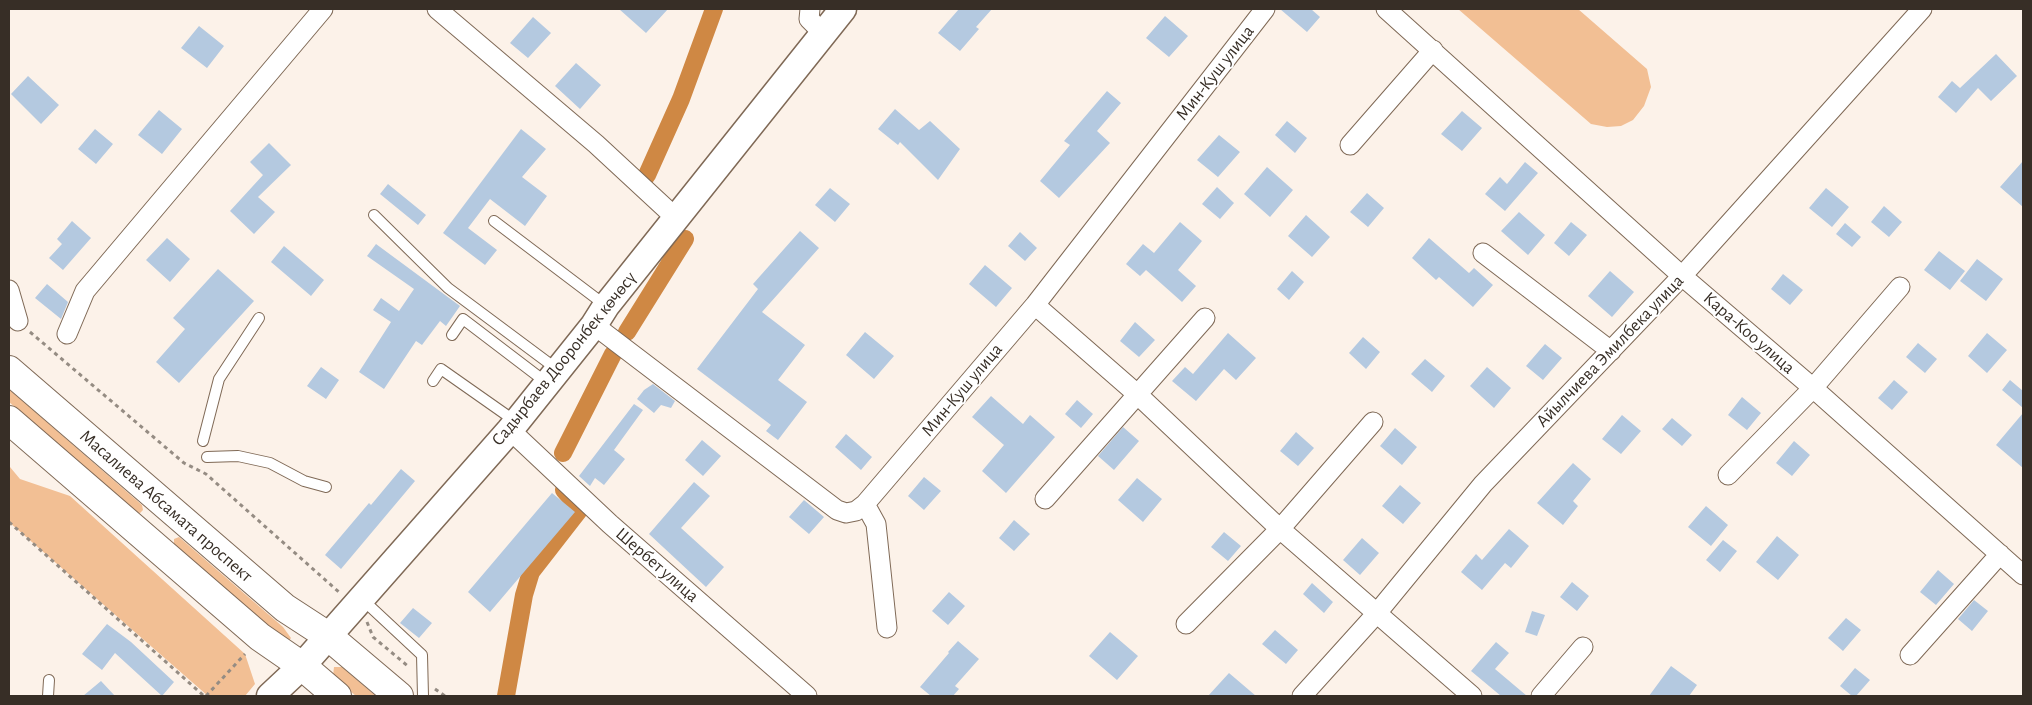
<!DOCTYPE html>
<meta charset="utf-8">
<style>
body{margin:0}
#map{position:relative;width:2032px;height:705px;overflow:hidden;background:#fcf2e9;font-family:"Alegreya Sans",sans-serif}
canvas{display:block}
.frame{position:absolute;inset:0;border:10px solid #372e26;pointer-events:none}
</style>
<div id="map">
<canvas width="2032" height="705"></canvas>
<div class="frame"></div>
</div>
<script>
const g = document.querySelector('canvas').getContext('2d');
g.lineJoin = 'round';
function fillPath(path, color) { g.fillStyle = color; g.fill(path, 'evenodd'); }
const poly = rows => new Path2D(rows.map(r => 'M' + r).join(''));
function trace(path, color, width, dash) { g.strokeStyle = color; g.lineWidth = width; g.lineCap = dash ? 'butt' : 'round'; g.setLineDash(dash || []); g.stroke(path); }
function write(font, color, halo, rows, align = 'center') {
  g.font = font + ' "Alegreya Sans",sans-serif'; g.lineWidth = 4; g.setLineDash([]); g.textBaseline = 'middle'; g.strokeStyle = halo; g.fillStyle = color; for (const [text, x, y, turn = 0] of rows) {
    g.save(); g.translate(x, y); g.rotate((+turn || 0) * Math.PI / 180); g.textAlign = isNaN(turn) ? turn : align; if (halo) g.strokeText(text, 0, 0); g.fillText(text, 0, 0); g.restore();
  }
}
fillPath(poly([
 [1458,9,1578,9,1647,69,1651,87,1644,106,1633,120,1621,126,1607,127,1591,124],
 [9,389,142,505,143,510,140,513,135,512,9,402],
 [10,467,20,479,70,496,245,654,255,684,245,696,208,696,9,522],
 [179,537,283,627,291,638,288,642,280,638,174,545,174,539],
 [334,667,342,667,376,696,356,696,333,676]
]), '#f2bf94');
trace(poly([
 [647,175,681,99,714,9],
 [627,332,685,239],
 [563,453,613,354],
 [506,696,524,595,531,572,580,509,564,490]
]), '#cf8844', 18);
fillPath(poly([
 [619,9,668,9,646,33],
 [959,9,992,9,976,27,979,29,960,51,938,33],
 [1280,9,1311,9,1320,17,1307,32],
 [1165,16,1188,36,1169,57,1146,38],
 [533,17,551,33,528,58,510,43],
 [199,26,224,46,207,68,181,48],
 [1996,54,2017,76,1991,101,1978,88,1956,113,1938,97,1952,81,1960,88],
 [576,63,601,85,580,109,555,86],
 [28,76,59,105,41,124,11,94],
 [1107,91,1121,103,1097,131,1110,143,1059,198,1040,181,1070,145,1064,141],
 [895,109,919,130,930,121,960,149,938,180,900,142,898,145,878,129],
 [159,110,182,129,162,154,138,135],
 [1462,111,1482,128,1462,151,1441,134],
 [1287,121,1307,138,1295,153,1275,135],
 [95,129,113,144,96,164,78,149],
 [521,129,546,149,522,177,547,196,525,226,490,199,468,228,497,250,485,265,443,233],
 [1219,135,1240,152,1218,177,1197,160],
 [269,143,291,165,258,197,275,212,254,234,230,211,263,175,250,162],
 [2023,161,2023,207,2000,187],
 [1525,162,1538,173,1505,211,1485,194,1500,177,1507,184],
 [1267,167,1293,190,1270,217,1244,194],
 [388,184,426,215,418,225,380,194],
 [1217,187,1234,203,1220,219,1202,204],
 [830,188,850,204,835,222,815,205],
 [1826,188,1849,207,1832,227,1809,208],
 [1367,193,1384,208,1368,227,1350,212],
 [1884,206,1902,222,1889,237,1871,222],
 [1519,212,1545,235,1528,255,1501,231],
 [1306,215,1330,237,1312,257,1288,236],
 [72,221,91,238,63,270,49,258,62,244,57,239],
 [1180,222,1202,241,1178,270,1196,286,1182,302,1146,270,1140,276,1126,264,1143,244,1154,253],
 [1571,222,1587,235,1569,256,1554,243],
 [1845,223,1861,237,1852,247,1836,234],
 [800,231,819,248,762,312,805,345,778,380,807,402,778,440,766,431,771,425,697,369,758,289,753,284],
 [1020,232,1037,248,1025,261,1008,246],
 [167,238,190,259,170,282,146,260],
 [1429,238,1469,273,1474,268,1493,285,1473,307,1439,277,1436,280,1412,258],
 [376,244,460,306,446,326,440,321,422,345,416,341,384,389,359,372,391,322,373,310,381,298,399,311,414,289,367,256],
 [284,246,324,280,311,296,271,262],
 [1939,251,1965,271,1950,290,1924,270],
 [1977,259,2003,279,1986,301,1960,281],
 [985,265,1012,288,996,307,969,284],
 [218,269,254,301,179,383,156,362,185,329,173,318],
 [1292,271,1304,282,1289,300,1277,289],
 [1610,271,1634,292,1612,317,1588,296],
 [1783,274,1803,290,1790,305,1771,289],
 [47,284,68,302,61,319,35,298],
 [1135,322,1155,340,1139,357,1120,341],
 [865,332,894,356,874,379,846,355],
 [1228,333,1256,358,1236,380,1224,369,1196,401,1172,381,1185,367,1193,374],
 [1987,333,2007,350,1987,373,1968,356],
 [1363,337,1380,352,1366,369,1349,353],
 [1918,343,1937,359,1925,373,1906,357],
 [1545,344,1562,358,1543,380,1526,366],
 [1425,359,1445,376,1432,392,1411,374],
 [321,367,339,380,326,399,307,386],
 [1487,367,1511,388,1494,408,1470,386],
 [1894,380,1908,392,1892,410,1878,398],
 [2010,380,2023,391,2023,408,2002,390],
 [653,384,675,401,671,408,661,405,654,413,637,399,644,390],
 [991,396,1023,424,1030,415,1055,437,1006,493,982,471,1004,445,972,417],
 [1742,397,1761,413,1747,430,1728,415],
 [1077,400,1093,414,1081,428,1065,414],
 [634,404,643,410,614,450,625,459,604,485,595,478,590,486,579,476],
 [2023,413,2023,468,1996,445],
 [1622,415,1641,431,1621,454,1602,439],
 [1672,418,1692,435,1682,446,1662,429],
 [1123,427,1139,441,1114,470,1098,456],
 [1395,428,1417,447,1402,465,1380,446],
 [1296,432,1314,448,1298,466,1280,451],
 [846,434,872,457,861,470,835,447],
 [702,440,721,456,703,476,685,460],
 [1794,441,1810,455,1792,476,1776,463],
 [1573,463,1591,479,1573,501,1578,506,1563,525,1537,503],
 [401,469,415,481,341,569,325,555,369,503,371,505],
 [924,477,941,491,924,510,908,496],
 [1137,478,1162,499,1143,522,1118,500],
 [694,482,710,496,681,528,724,567,706,587,649,534],
 [1400,485,1421,503,1403,524,1382,506],
 [552,493,575,512,490,612,468,592],
 [804,500,824,517,809,534,789,517],
 [1706,506,1728,525,1711,546,1688,527],
 [1014,520,1030,534,1014,551,999,538],
 [1509,529,1529,546,1511,568,1505,563,1482,590,1461,572,1476,554,1482,560],
 [1224,532,1241,546,1228,561,1211,547],
 [1777,536,1799,555,1778,580,1756,562],
 [1362,538,1379,553,1360,575,1343,560],
 [1723,540,1737,551,1720,572,1706,560],
 [1938,570,1954,584,1936,605,1920,592],
 [1572,582,1589,596,1577,611,1560,597],
 [1312,583,1333,602,1324,613,1303,594],
 [949,592,965,606,948,625,932,611],
 [1974,600,1988,611,1972,631,1958,619],
 [413,608,432,623,419,638,400,623],
 [1532,611,1545,615,1537,636,1525,632],
 [1846,618,1861,630,1843,651,1828,638],
 [107,624,131,642,174,682,162,696,115,653,102,670,82,654],
 [1275,630,1298,650,1286,664,1262,644],
 [1110,632,1138,656,1117,680,1089,656],
 [958,641,979,659,955,686,959,689,953,696,931,696,920,687,949,653,948,652],
 [1496,642,1509,653,1495,669,1527,696,1501,696,1471,671],
 [1671,666,1697,685,1689,696,1649,696],
 [1855,668,1870,680,1856,696,1852,696,1840,686],
 [1229,673,1256,696,1208,696],
 [101,681,115,696,83,696]
]), '#b4c9e0');
const lane = poly([
 [374,215,448,288,558,370],
 [494,221,605,305],
 [452,335,463,319,547,383],
 [433,381,441,369,515,421],
 [203,441,219,379,259,318],
 [207,457,238,456,270,463,304,481,326,487],
 [362,599,422,655,423,696],
 [48,696,49,680]
]);
const street = poly([
 [437,9,596,144,677,219],
 [810,9,809,19,824,34],
 [1386,9,1682,276,1813,388,2023,575],
 [1350,145,1433,50],
 [1483,253,1611,351],
 [9,290,18,321],
 [1035,305,1137,394,1280,529,1472,696],
 [594,325,837,510,846,513,856,511,865,504,1035,305,1265,9],
 [67,334,85,291,323,9],
 [510,430,610,524,807,696],
 [1728,475,1813,388,1900,287],
 [1045,499,1205,318],
 [865,504,876,524,887,628],
 [1186,624,1280,529,1373,422],
 [1910,655,2000,554],
 [1302,696,1377,613,1483,484,1682,276,1922,9],
 [1541,696,1583,647]
]);
const secondary = poly([
 [270,696,302,666,510,430,594,325,606,306,843,9]
]);
const primary = poly([
 [9,370,285,608,328,636,399,696],
 [9,420,260,637,302,666,337,696]
]);
trace(lane, '#7f6956', 12);
trace(street, '#7f6956', 21);
trace(secondary, '#7f6956', 29);
trace(primary, '#7f6956', 30);
trace(poly([
 [30,332,184,463,206,474,340,593],
 [9,522,204,696],
 [367,622,373,637,409,667],
 [435,689,445,696],
 [206,696,245,654]
]), '#958c83', 3, [4, 4]);
trace(lane, '#fff', 10);
trace(street, '#fff', 19);
trace(secondary, '#fff', 26);
trace(primary, '#fff', 28);
write('18px', '#372e26', '#fff', [
 ["Мин-Куш улица",1215,73,-52],
 ["Кара-Коо улица",1749,333,41],
 ["Айылчиева Эмилбека улица",1610,351,-46],
 ["Садырбаев Дооронбек көчөсү",564,359,-51],
 ["Мин-Куш улица",962,390,-50],
 ["Масалиева Абсамата проспект",166,506,41],
 ["Шербет улица",657,565,41]
]);
</script>
